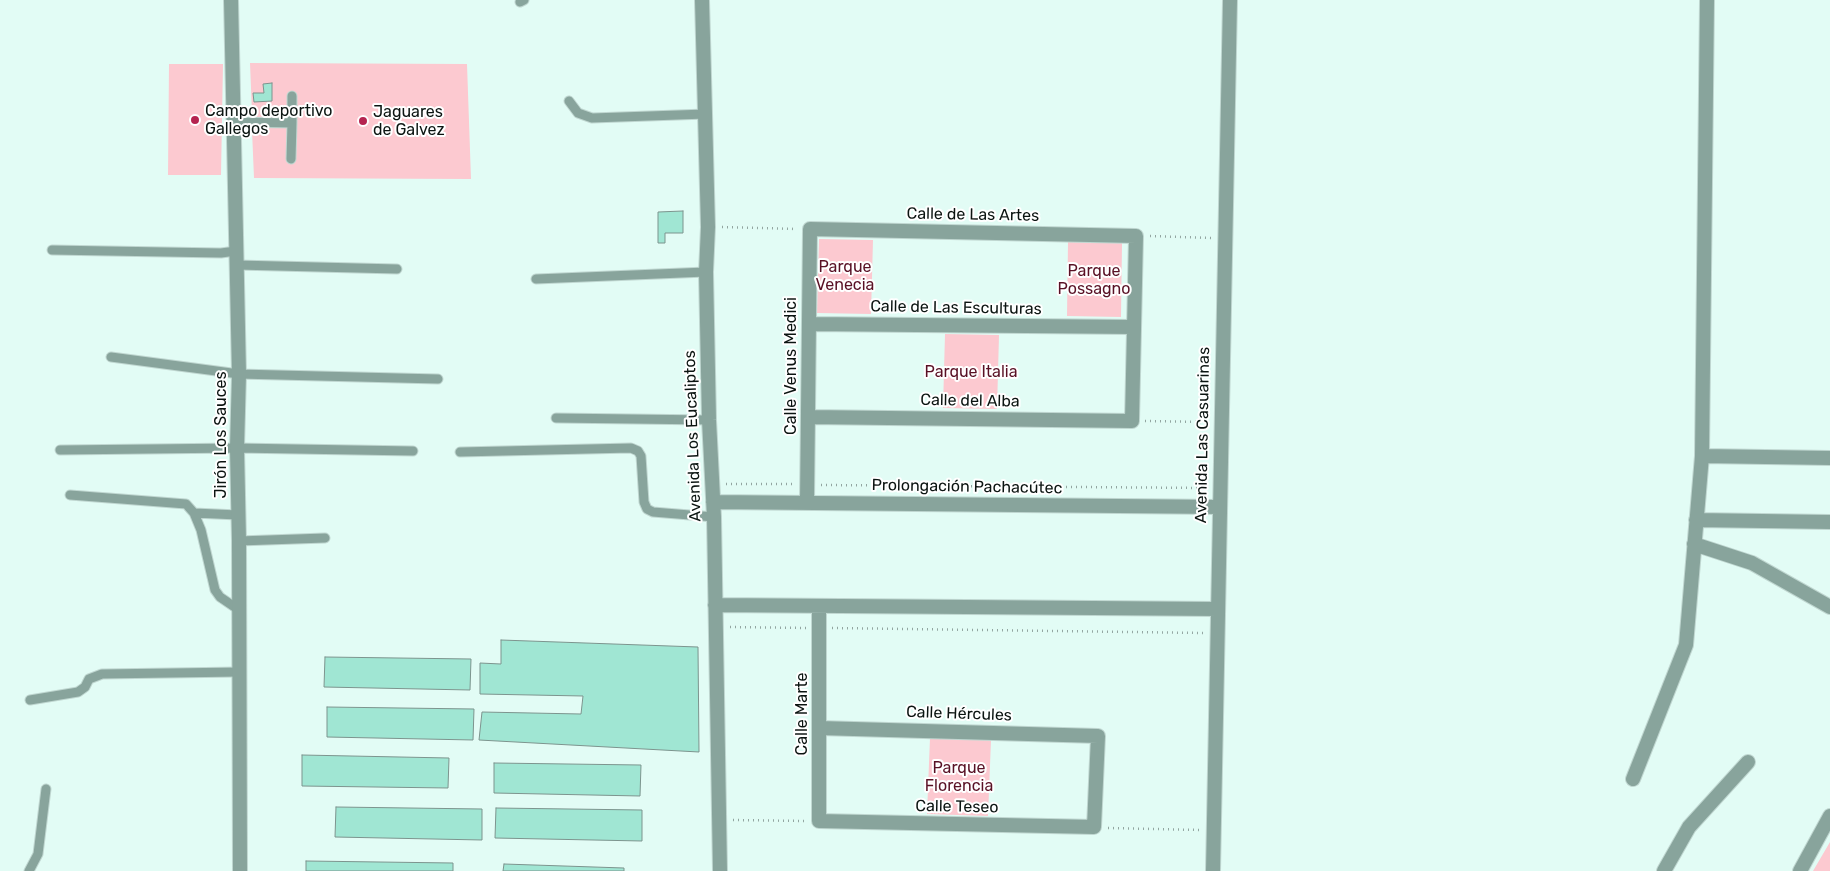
<!DOCTYPE html>
<meta charset="utf-8">
<style>
body{margin:0}
canvas{display:block;background:#e2fcf5}
</style>
<canvas width="1830" height="871"></canvas>
<script>
const g = document.querySelector('canvas').getContext('2d');
g.lineJoin = 'round';
function fillPath(path, color) { g.fillStyle = color; g.fill(path, 'evenodd'); }
const poly = rows => new Path2D(rows.map(r => 'M' + r).join(''));
function trace(path, color, width, dash) { g.strokeStyle = color; g.lineWidth = width; g.lineCap = dash ? 'butt' : 'round'; g.setLineDash(dash || []); g.stroke(path); }
function write(font, color, halo, rows, align = 'center') {
  g.font = font + ' Rubik,sans-serif'; g.lineWidth = 4; g.setLineDash([]); g.textBaseline = 'middle'; g.strokeStyle = halo; g.fillStyle = color; for (const [text, x, y, turn = 0] of rows) {
    g.save(); g.translate(x, y); g.rotate((+turn || 0) * Math.PI / 180); g.textAlign = isNaN(turn) ? turn : align; if (halo) g.strokeText(text, 0, 0); g.fillText(text, 0, 0); g.restore();
  }
}
fillPath(poly([
 [250,63,467,64,471,179,254,178,252,130,257,126,256,116,252,113],
 [169,64,223,64,221,175,168,175],
 [819,239,873,240,871,314,817,313],
 [1068,242,1122,243,1121,317,1067,316],
 [945,334,999,335,997,409,943,408],
 [930,738,991,740,988,816,927,814],
 [1830,842,1830,871,1813,871]
]), '#fcc9d0');
const building = poly([
 [272,83,272,101,254,102,253,93,264,93,263,84,272,83],
 [683,211,683,233,665,233,665,243,658,243,658,212,683,211],
 [501,640,698,647,699,752,479,740,482,712,581,714,583,696,480,694,480,663,501,664,501,640],
 [325,657,471,659,470,690,324,687,325,657],
 [327,707,474,709,473,740,327,737,327,707],
 [302,755,449,758,448,788,302,786,302,755],
 [494,763,641,765,640,796,494,793,494,763],
 [336,807,482,809,482,840,335,837,336,807],
 [496,808,642,810,642,841,495,838,496,808],
 [306,861,453,863,453,871,306,871,306,861],
 [504,864,624,868,624,871,503,871,504,864]
]);
fillPath(building, '#a0e6d3');
trace(building, '#7d948e', 1);
const service = poly([
 [520,2,524,0],
 [569,101,578,113,592,118,706,114],
 [234,122,292,123,291,159],
 [292,123,292,96],
 [52,250,221,253,236,251],
 [237,265,397,269],
 [536,279,706,272],
 [111,357,239,374,438,379],
 [556,418,709,420],
 [60,450,237,448,413,451],
 [460,452,631,448,638,451,641,456,644,502,647,509,653,512,714,517],
 [70,495,186,504,194,513,201,530,215,590,220,597,239,610],
 [194,513,238,515],
 [239,541,325,538],
 [30,700,78,692,85,687,89,679,102,674,239,672],
 [29,871,38,854,46,789]
]);
const minor = poly([
 [231,0,239,374,237,448,239,541,240,871],
 [702,0,708,227,706,272,709,420,714,517,720,871],
 [809,324,1134,327],
 [1702,456,1830,458],
 [713,502,1220,507],
 [807,503,810,229,1136,236,1132,421,808,417],
 [1696,520,1830,522],
 [1694,544,1752,563,1830,607],
 [715,605,1218,609],
 [819,606,819,821,1094,827,1098,736,819,728],
 [1633,779,1686,645,1702,456,1707,0],
 [1213,871,1230,0],
 [1664,871,1689,827,1748,762],
 [1800,871,1830,816]
]);
trace(service, '#c0d7d1', 11);
trace(minor, '#c0d7d1', 16);
trace(poly([
 [722,227,797,229],
 [1150,236,1212,238],
 [1145,421,1207,422],
 [726,484,793,484],
 [821,485,1206,488],
 [730,627,807,628],
 [832,628,1204,633],
 [733,820,805,821],
 [1108,828,1200,830]
]), '#92a5a0', 2.5, [1, 4]);
trace(service, '#88a49c', 9);
trace(minor, '#88a49c', 14);
for (const [x, y, r, color] of [
 [195,120,5,"#b52450"],
 [363,121,5,"#b52450"]
]) { const dot = new Path2D(); dot.arc(x, y, r, 0, 2 * Math.PI); g.fillStyle = color; g.fill(dot); trace(dot, '#fff', 2); }
write('16px', '#0b1411', '#fff', [
 ["Campo deportivo",205,111],
 ["Gallegos",205,129],
 ["Jaguares",373,112],
 ["de Galvez",373,130]
], 'left');
write('16px', '#0b1411', '#fff', [
 ["Calle de Las Artes",973,215,1],
 ["Calle de Las Esculturas",956,308,1],
 ["Calle Venus Medici",791,366,-90],
 ["Calle del Alba",970,401,1],
 ["Jirón Los Sauces",221,435,-90],
 ["Avenida Las Casuarinas",1203,435,-89],
 ["Avenida Los Eucaliptos",693,436,-92],
 ["Prolongación Pachacútec",967,487,1],
 ["Calle Marte",802,714,-90],
 ["Calle Hércules",959,714,2],
 ["Calle Teseo",957,807,1]
]);
write('16px', '#591125', '#fff', [
 ["Parque",845,267],
 ["Venecia",845,285],
 ["Parque",1094,271],
 ["Possagno",1094,289],
 ["Parque Italia",971,372],
 ["Parque",959,768],
 ["Florencia",959,786]
]);
</script>
